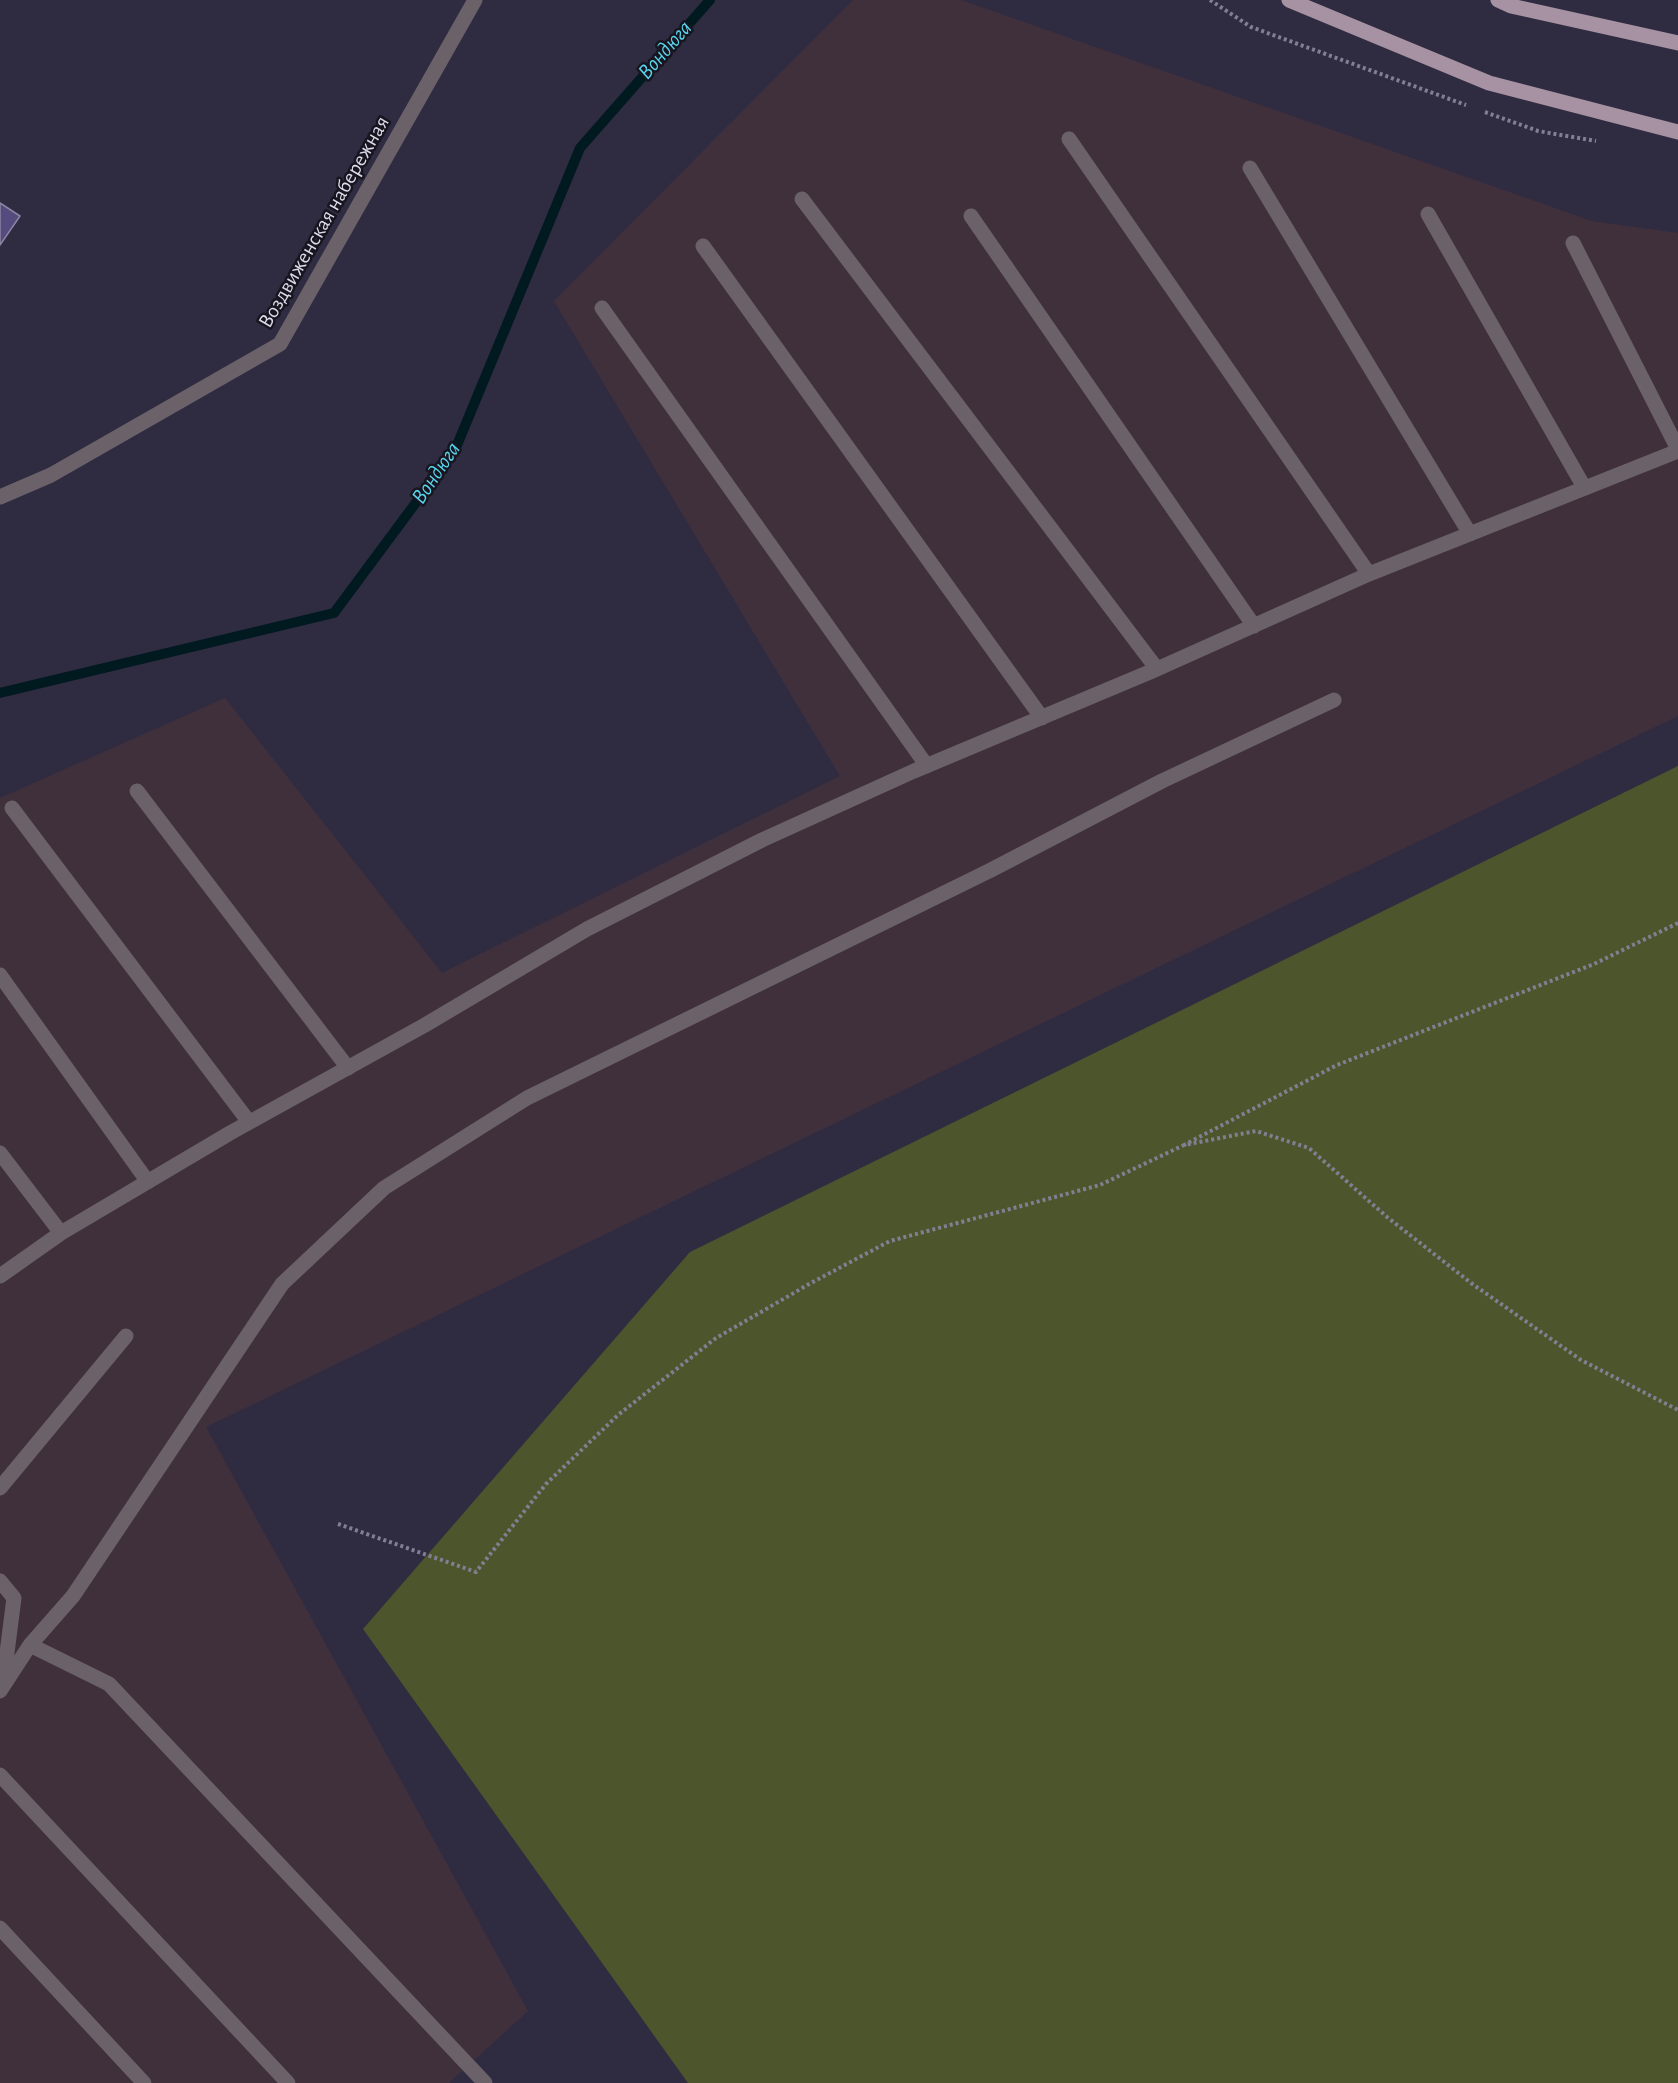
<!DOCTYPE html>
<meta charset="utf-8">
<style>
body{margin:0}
canvas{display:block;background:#2f2b41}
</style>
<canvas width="1678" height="2083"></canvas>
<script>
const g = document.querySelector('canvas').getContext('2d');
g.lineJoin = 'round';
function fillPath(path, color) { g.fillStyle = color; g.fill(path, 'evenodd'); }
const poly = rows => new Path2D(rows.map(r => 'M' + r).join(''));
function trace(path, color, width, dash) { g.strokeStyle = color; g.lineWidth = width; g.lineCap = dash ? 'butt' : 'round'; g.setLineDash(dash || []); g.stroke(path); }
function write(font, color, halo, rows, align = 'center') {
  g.font = font + ' "Alegreya Sans",sans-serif'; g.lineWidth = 5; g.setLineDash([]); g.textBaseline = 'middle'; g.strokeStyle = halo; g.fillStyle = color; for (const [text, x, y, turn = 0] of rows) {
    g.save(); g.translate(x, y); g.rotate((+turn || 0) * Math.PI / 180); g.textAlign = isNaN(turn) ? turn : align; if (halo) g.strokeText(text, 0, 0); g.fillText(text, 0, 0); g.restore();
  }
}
fillPath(poly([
 [853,0,961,0,1592,221,1678,233,1678,716,206,1427,528,2011,449,2083,0,2083,0,798,225,698,442,973,840,776,554,301]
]), '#40303c');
fillPath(poly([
 [1678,766,1678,2083,688,2083,363,1629,690,1252]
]), '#4c552b');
trace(poly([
 [0,693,334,613,455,450,580,148,710,0]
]), '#011a1f', 10);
const building = poly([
 [0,203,20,216,0,245,0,203]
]);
fillPath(building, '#564b7e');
trace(building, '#8a85a0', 1.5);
trace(poly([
 [1210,0,1251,27,1466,105],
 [1485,112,1538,131,1596,141],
 [1678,923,1594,964,1337,1065,1184,1145,1256,1131,1309,1148,1387,1217,1471,1283,1581,1360,1678,1410],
 [338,1524,476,1572,546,1484,618,1415,716,1338,811,1283,890,1241,1100,1185,1184,1145]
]), '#827f92', 4, [3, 3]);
trace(poly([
 [1069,139,1369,574],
 [1250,168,1470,534],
 [802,199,1157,669],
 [1428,214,1584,487],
 [971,216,1254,626],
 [1573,243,1678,449],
 [703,246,1042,718],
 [602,308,927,766],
 [137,791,348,1068],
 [12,808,249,1122],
 [0,975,148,1182],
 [0,1153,61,1233],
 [0,1276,61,1233,230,1133,425,1025,587,929,762,840,914,771,1157,669,1369,574,1678,451],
 [0,1488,126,1336],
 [0,1581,14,1598,3,1684],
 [30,1645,109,1684,485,2083],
 [0,1691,30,1645,73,1596,282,1284,384,1188,527,1098,991,870,1162,781,1334,700],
 [0,1775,288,2083],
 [0,1928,144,2083]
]), '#6b6169', 15);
trace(poly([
 [0,497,51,475,280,344,475,0]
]), '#6b6169', 15);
trace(poly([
 [1289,0,1489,83,1678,132],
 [1498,0,1511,6,1678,43]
]), '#a792a3', 15);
write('21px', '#dcdae9', '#17151f', [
 ["Воздвиженская набережная",324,222,-60]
]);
write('italic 22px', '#58d5ec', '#17151f', [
 ["Вондюга",665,50,-49],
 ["Вондюга",436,473,-56]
]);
</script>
